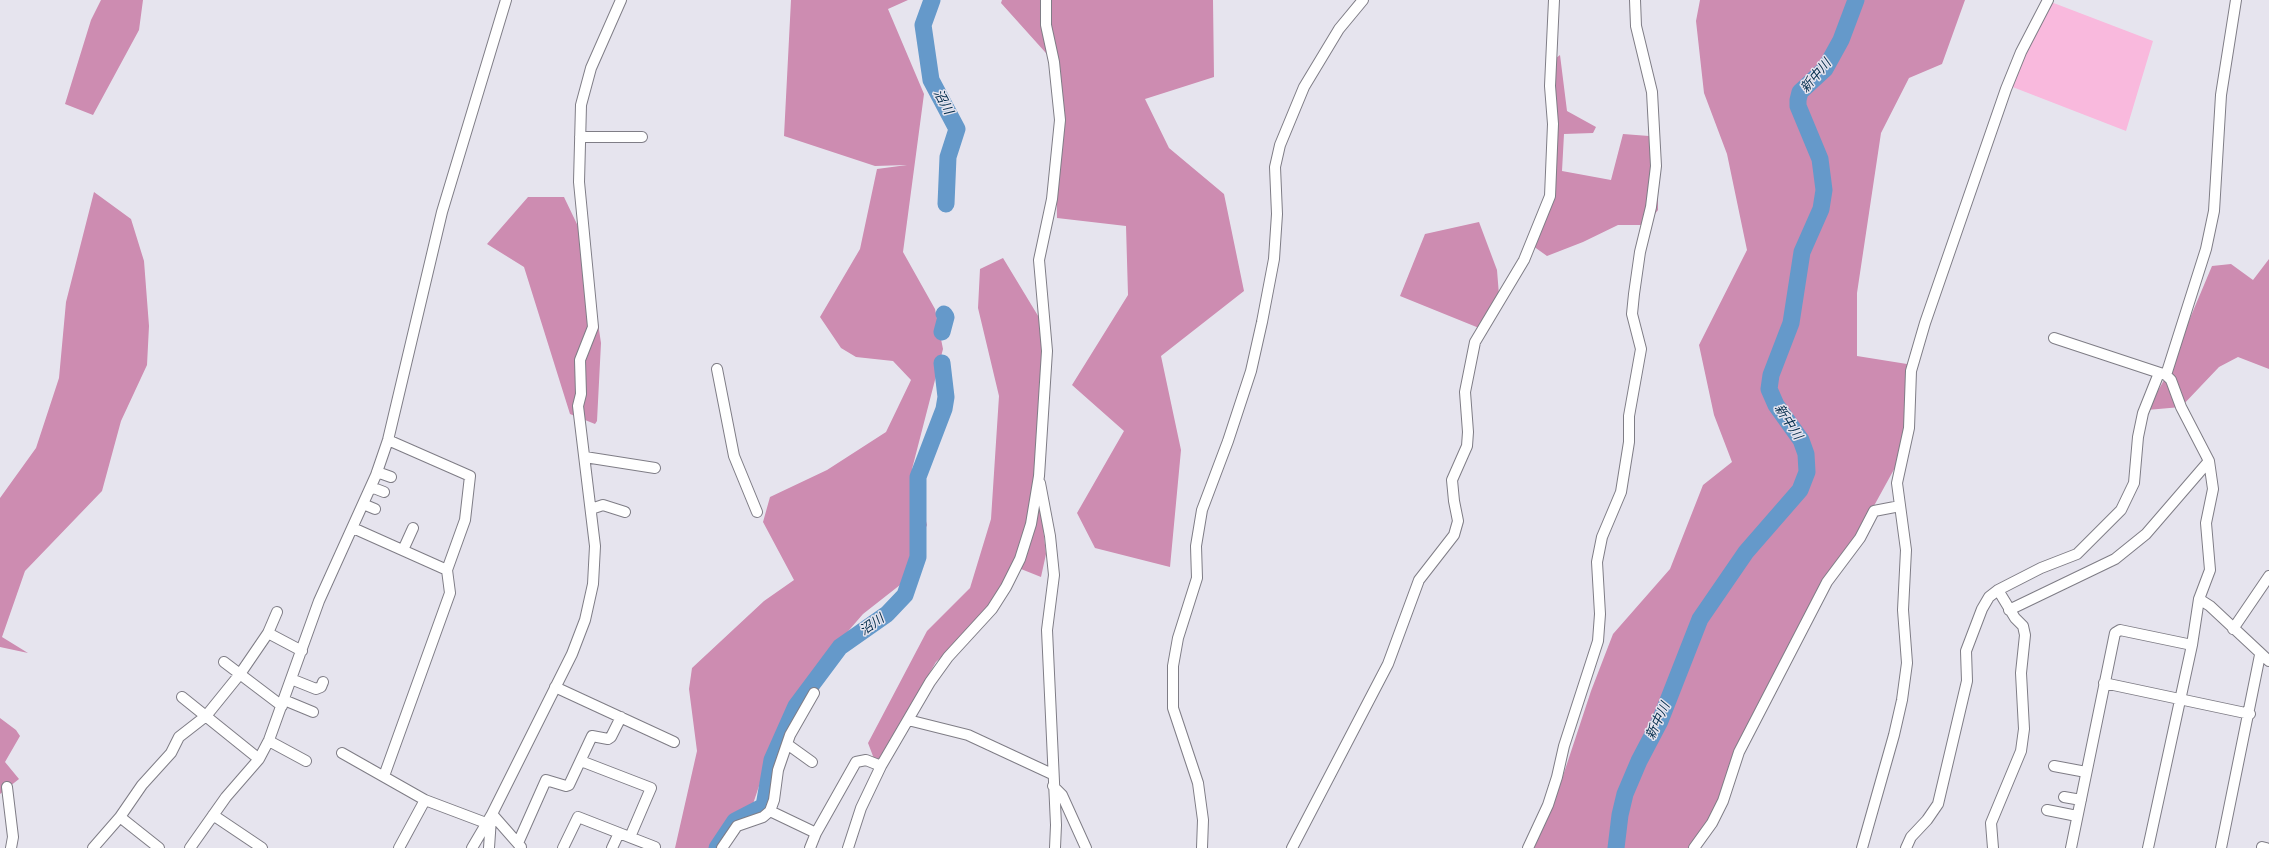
<!DOCTYPE html>
<meta charset="utf-8">
<style>
body{margin:0}
canvas{display:block;background:#e6e4ee}
</style>
<canvas width="2269" height="848"></canvas>
<script>
const g = document.querySelector('canvas').getContext('2d');
g.lineJoin = 'round';
function fillPath(path, color) { g.fillStyle = color; g.fill(path, 'evenodd'); }
const poly = rows => new Path2D(rows.map(r => 'M' + r).join(''));
function trace(path, color, width, dash) { g.strokeStyle = color; g.lineWidth = width; g.lineCap = dash ? 'butt' : 'round'; g.setLineDash(dash || []); g.stroke(path); }
function write(font, color, halo, rows, align = 'center') {
  g.font = font + ' Rubik,"Noto Sans JP",sans-serif'; g.lineWidth = 3; g.setLineDash([]); g.textBaseline = 'middle'; g.strokeStyle = halo; g.fillStyle = color; for (const [text, x, y, turn = 0] of rows) {
    g.save(); g.translate(x, y); g.rotate((+turn || 0) * Math.PI / 180); g.textAlign = isNaN(turn) ? turn : align; if (halo) g.strokeText(text, 0, 0); g.fillText(text, 0, 0); g.restore();
  }
}
fillPath(poly([
 [2051,2,2153,41,2126,131,2010,86]
]), '#f9b9dd');
fillPath(poly([
 [101,0,143,0,139,30,93,115,65,104,91,20],
 [791,0,908,0,888,9,924,94,903,252,935,309,943,349,912,469,927,525,900,585,863,614,805,681,761,780,752,807,709,848,675,848,697,751,689,689,692,668,764,601,794,580,763,522,770,497,827,470,886,432,911,380,893,361,856,357,841,348,820,317,860,249,877,169,907,165,875,166,784,136],
 [1002,0,1213,0,1214,77,1145,99,1169,148,1224,194,1244,291,1161,356,1181,450,1170,567,1095,548,1077,513,1124,431,1072,385,1128,295,1126,226,1057,218,1054,62,1001,3],
 [1700,0,1965,0,1942,64,1909,78,1881,133,1857,293,1857,356,1907,364,1903,453,1742,746,1723,801,1690,848,1531,848,1555,800,1591,691,1613,634,1670,569,1703,485,1732,462,1714,415,1699,345,1747,250,1727,154,1704,93,1696,21],
 [1560,55,1567,111,1596,127,1593,133,1564,134,1562,171,1611,180,1623,134,1649,136,1658,155,1658,210,1646,225,1618,225,1583,242,1547,256,1533,246,1550,196,1551,62],
 [94,192,131,219,144,261,149,326,147,365,121,421,102,491,25,571,2,637,28,653,0,647,0,498,36,448,59,378,66,302],
 [528,197,564,197,586,243,601,343,597,421,595,424,570,414,524,267,487,244],
 [1479,222,1497,270,1499,295,1479,328,1400,296,1425,234],
 [1003,258,1046,329,1038,482,1046,554,1041,577,1016,567,1000,605,936,662,876,764,868,743,927,631,970,588,991,519,999,396,978,308,980,269],
 [2269,259,2269,369,2238,357,2219,367,2181,407,2147,410,2164,380,2212,266,2231,264,2253,280],
 [0,718,16,730,20,736,5,762,19,779,0,794]
]), '#cd8cb1');
trace(poly([
 [932,0,923,25,931,80,957,129,948,157,946,204],
 [942,332,946,317,944,314],
 [717,848,735,821,764,806,772,760,796,706,840,647,887,614,905,595,918,557,918,477,944,409,946,397,942,363],
 [1616,848,1620,815,1625,794,1639,761,1660,721,1700,619,1746,552,1800,490,1807,472,1806,454,1801,440,1776,405,1769,389,1771,375,1791,323,1802,252,1821,209,1824,190,1820,159,1798,106,1798,100,1800,92,1825,69,1841,40,1856,0]
]), '#6599ca', 17);
const minor = poly([
 [580,137,642,137],
 [2054,338,2166,375,2171,380,2181,407,2209,461,2213,489,2206,523,2210,570,2199,599,2192,645,2148,848],
 [717,369,734,456,757,512],
 [2166,375,2206,249,2214,211,2221,95,2236,0],
 [585,457,655,468],
 [377,472,391,477],
 [1040,483,1050,536,1054,575,1047,630,1056,825,1055,848],
 [371,487,384,492],
 [363,504,375,509],
 [591,509,603,505,625,512],
 [353,528,447,570],
 [403,550,413,528],
 [2199,599,2210,606,2269,661],
 [2009,610,2115,559,2146,534,2209,461],
 [2233,629,2269,576],
 [268,633,302,651],
 [224,662,282,706],
 [291,679,316,689,321,687,323,682],
 [2104,683,2250,714],
 [555,687,674,742],
 [182,697,259,759],
 [284,700,313,712],
 [908,720,968,735,1052,774],
 [269,741,306,761],
 [787,744,812,762],
 [342,753,425,800,486,823],
 [581,761,651,788,630,837],
 [2054,766,2086,772],
 [384,776,450,593,447,570,465,520,470,476,388,440],
 [1053,786,1062,795,1086,848],
 [7,787,13,837,11,848],
 [2064,797,2081,800],
 [2047,810,2077,816],
 [770,811,816,833,856,762,866,760,881,766],
 [492,814,521,847],
 [213,815,262,848],
 [120,817,159,848],
 [518,843,546,780,566,786,569,785,592,736,608,739,611,737,621,717],
 [2262,847,2266,848],
 [93,848,120,817,142,785,171,753,179,737,206,716,240,674,268,633,277,612],
 [190,848,226,797,259,759,269,740,319,601,376,475,388,440,442,212,506,0],
 [399,848,425,800],
 [472,848,492,814,572,654,585,620,593,584,595,546,578,406,581,394,580,360,593,327,579,182,581,105,591,68,621,0],
 [489,848,491,818],
 [563,848,578,817,655,847],
 [612,848,619,833],
 [722,848,737,826,763,817,770,811,774,800,778,770,790,735,814,693],
 [810,848,816,833],
 [848,848,861,808,881,766,930,682,948,657,992,609,1006,587,1020,559,1031,524,1039,476,1047,351,1039,260,1052,199,1060,120,1054,62,1046,25,1046,0],
 [1202,848,1203,820,1198,783,1173,708,1173,666,1178,638,1197,578,1196,546,1202,510,1228,441,1251,371,1262,322,1274,259,1277,214,1275,167,1280,145,1304,87,1339,29,1363,0],
 [1292,848,1388,664,1419,580,1454,535,1458,521,1454,501,1452,480,1467,446,1468,432,1465,392,1475,342,1524,260,1550,196,1553,124,1550,86,1554,0],
 [1528,848,1548,805,1557,777,1564,746,1598,641,1600,614,1597,562,1602,537,1621,492,1629,442,1629,416,1641,349,1632,314,1634,294,1640,252,1651,207,1656,166,1652,92,1636,26,1635,0],
 [1694,848,1712,823,1723,801,1739,752,1827,582,1860,538,1874,511,1900,506],
 [1862,848,1894,735,1902,700,1907,663,1903,610,1906,550,1897,483,1909,428,1911,371,1925,323,2006,89,2021,52,2048,0],
 [1906,848,1911,837,1927,820,1938,804,1967,681,1966,651,1982,609,1989,597,1998,590,2041,568,2077,554,2121,510,2134,483,2138,437,2143,413,2159,373],
 [1993,848,1991,823,2021,751,2024,729,2021,673,2025,635,2023,626,2015,618,1998,590],
 [2071,848,2115,633,2120,630,2192,645],
 [2221,848,2260,655]
]);
trace(minor, '#7f7d86', 12);
trace(minor, '#fff', 10);
write('italic 13px', '#022c4c', '#e6e4ee', [
 ["新中川",1816,76,-50],
 ["沼川",943,102,62],
 ["新中川",1788,422,57],
 ["沼川",872,625,-35],
 ["新中川",1658,721,-65]
]);
</script>
